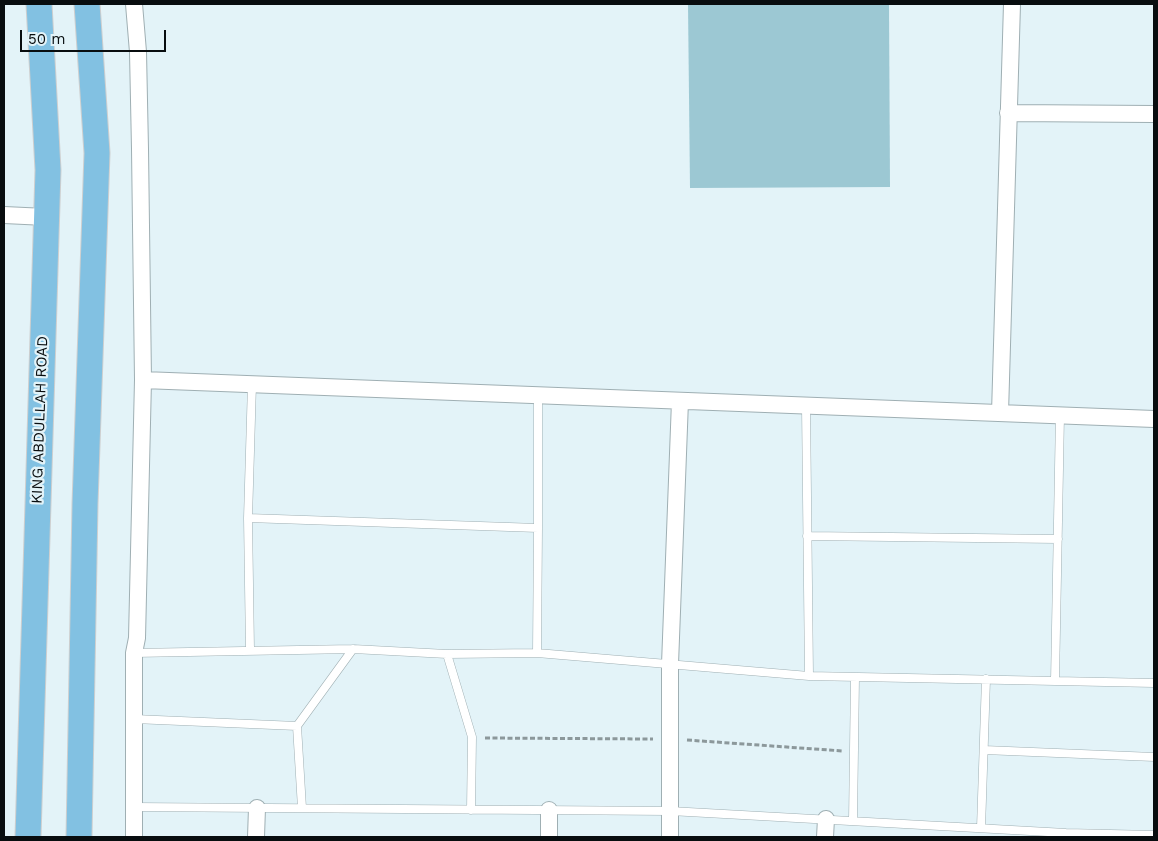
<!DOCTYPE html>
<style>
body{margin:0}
#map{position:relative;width:1158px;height:841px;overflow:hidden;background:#e3f3f8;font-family:"Work Sans",sans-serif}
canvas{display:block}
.frame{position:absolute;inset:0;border:5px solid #080d0f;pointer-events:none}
.scale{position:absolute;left:20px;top:30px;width:146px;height:22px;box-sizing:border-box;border:2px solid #080d0f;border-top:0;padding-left:6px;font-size:15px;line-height:18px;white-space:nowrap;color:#080d0f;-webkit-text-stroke:4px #e3f3f8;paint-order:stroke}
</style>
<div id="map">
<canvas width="1158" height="841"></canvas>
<div class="frame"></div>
<div class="scale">50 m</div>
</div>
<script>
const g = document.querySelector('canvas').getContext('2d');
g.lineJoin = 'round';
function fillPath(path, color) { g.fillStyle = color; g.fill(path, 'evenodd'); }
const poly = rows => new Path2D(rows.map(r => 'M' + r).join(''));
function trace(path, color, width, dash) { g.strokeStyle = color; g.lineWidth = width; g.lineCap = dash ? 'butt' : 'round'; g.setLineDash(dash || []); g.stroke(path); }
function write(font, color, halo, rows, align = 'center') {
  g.font = font + ' "Work Sans",sans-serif'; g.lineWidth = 4.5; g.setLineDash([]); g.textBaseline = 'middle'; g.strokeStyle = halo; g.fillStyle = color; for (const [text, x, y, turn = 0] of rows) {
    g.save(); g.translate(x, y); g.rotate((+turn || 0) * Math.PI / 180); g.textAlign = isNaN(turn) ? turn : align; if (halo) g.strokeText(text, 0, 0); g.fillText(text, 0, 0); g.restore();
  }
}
fillPath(poly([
 [688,4,889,4,890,187,690,188]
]), '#9cc8d3');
const lane = poly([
 [806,406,809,676],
 [248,518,538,528],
 [807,536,1058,539],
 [250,650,248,518,252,384],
 [134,653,353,649,447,654,537,653,809,676,1154,683],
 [537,653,538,528,538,395],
 [447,654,472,737,471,810],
 [1055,681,1060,415],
 [134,719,297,726],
 [984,750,1154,757],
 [134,807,670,811,1066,833,1154,835],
 [302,808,297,726,353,649],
 [853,821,855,677],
 [981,828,986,679]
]);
const street = poly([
 [1008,113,1154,114],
 [4,215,46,217],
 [143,380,1154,419],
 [1000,413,1012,4],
 [549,810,549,837],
 [134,837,134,653,137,638,143,380,140,149,138,52,134,4],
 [256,837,257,808],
 [670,837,670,664,680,401],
 [825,837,826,819]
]);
const primary = poly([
 [28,837,48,170,39,4],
 [79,837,85,504,97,153,87,4]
]);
trace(lane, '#9fafb3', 9);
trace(street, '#9fafb3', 18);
trace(primary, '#cecfcf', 27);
trace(poly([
 [485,738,653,739],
 [687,740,843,751]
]), '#8c989b', 3, [5, 2.5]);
trace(lane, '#fff', 8);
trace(street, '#fff', 16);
trace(primary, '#82c1e2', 25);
write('15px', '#080d0f', '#e3f3f8', [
 ["KING ABDULLAH ROAD",40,420,-88]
]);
</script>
